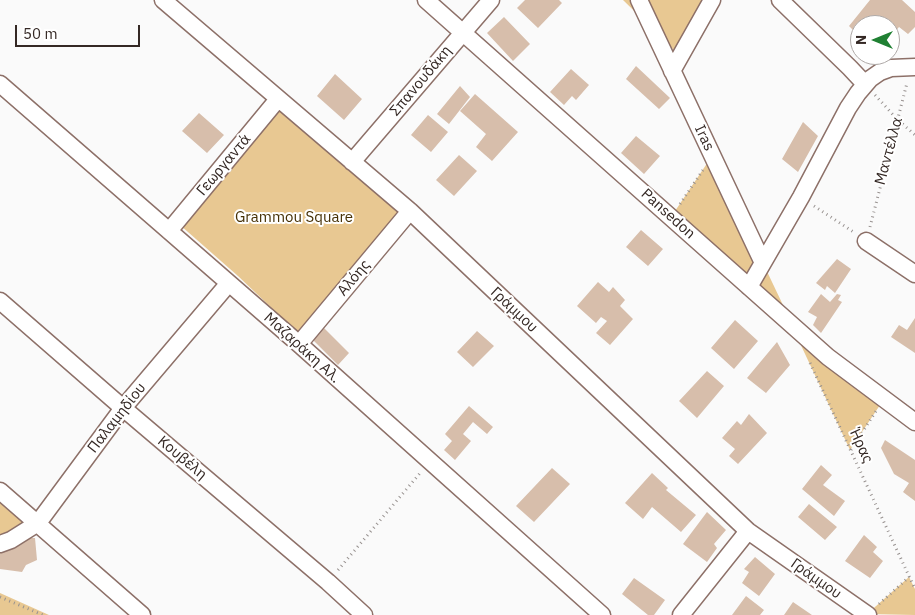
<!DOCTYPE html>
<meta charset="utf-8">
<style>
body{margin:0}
#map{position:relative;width:915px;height:615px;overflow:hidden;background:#fafafa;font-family:"IBM Plex Sans",sans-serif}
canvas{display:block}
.north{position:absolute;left:850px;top:15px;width:50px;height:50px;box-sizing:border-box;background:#fff;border:1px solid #aea9a7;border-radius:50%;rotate:270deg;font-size:14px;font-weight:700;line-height:20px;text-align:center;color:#342824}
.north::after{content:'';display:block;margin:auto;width:18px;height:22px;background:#208033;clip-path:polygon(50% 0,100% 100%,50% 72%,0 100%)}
.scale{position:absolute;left:15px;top:25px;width:125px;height:22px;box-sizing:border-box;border:2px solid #342824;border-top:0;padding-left:6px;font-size:15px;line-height:18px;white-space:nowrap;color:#342824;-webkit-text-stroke:4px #fff;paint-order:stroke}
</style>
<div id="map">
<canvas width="915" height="615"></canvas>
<div class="north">N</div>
<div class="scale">50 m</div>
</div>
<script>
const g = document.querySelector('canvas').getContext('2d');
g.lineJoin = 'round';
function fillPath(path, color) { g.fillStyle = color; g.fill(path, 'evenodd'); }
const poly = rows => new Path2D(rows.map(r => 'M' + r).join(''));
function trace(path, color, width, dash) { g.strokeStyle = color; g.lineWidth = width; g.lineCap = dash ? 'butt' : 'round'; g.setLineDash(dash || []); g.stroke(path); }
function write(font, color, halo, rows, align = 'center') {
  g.font = font + ' "IBM Plex Sans",sans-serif'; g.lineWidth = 4; g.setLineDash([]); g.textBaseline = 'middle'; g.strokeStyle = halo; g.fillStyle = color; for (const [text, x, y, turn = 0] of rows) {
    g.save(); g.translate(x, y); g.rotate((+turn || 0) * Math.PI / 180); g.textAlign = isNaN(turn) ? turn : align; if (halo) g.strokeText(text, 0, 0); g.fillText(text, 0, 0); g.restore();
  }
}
fillPath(poly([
 [623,0,710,0,679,55],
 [278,99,410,211,299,334,238,276,180,225],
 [712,156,792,324,884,399,850,450,791,324,671,217],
 [0,491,38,523,0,544],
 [909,577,915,589,915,615,867,614],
 [0,593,49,615,0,615]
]), '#e8c892');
fillPath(poly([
 [525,0,559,0,562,3,538,28,517,8],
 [870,0,902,0,915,12,915,27,908,34,899,27,890,38,890,25,860,25,860,47,853,41,857,34,849,26],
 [504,17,530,44,513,61,487,33],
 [636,66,670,98,659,109,626,79],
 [571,69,589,85,576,100,572,96,564,105,550,92],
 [335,74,362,99,344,120,317,96],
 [460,86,470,97,449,124,437,114],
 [475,94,518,132,492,161,476,147,486,134,460,111],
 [199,113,224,135,207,153,182,131],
 [428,115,448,132,431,152,411,135],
 [803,122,818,136,798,172,782,159],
 [636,136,660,156,644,174,621,153],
 [459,155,477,171,454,196,436,180],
 [641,230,663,249,648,266,626,247],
 [837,259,851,269,835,293,827,286,825,290,816,283],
 [598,282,609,292,613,287,625,300,620,306,633,319,610,345,596,333,607,321,601,317,596,323,577,306],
 [821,294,830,302,837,294,841,295,838,300,842,302,821,333,813,325,817,317,808,312],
 [915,318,915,353,891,337,899,325,907,330],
 [735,320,758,341,734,369,711,348],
 [324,328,349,353,338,365,313,340],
 [477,331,494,346,473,367,457,352],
 [777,342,790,365,766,393,747,378],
 [707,371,724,386,697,418,679,401],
 [469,406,493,427,487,434,473,422,463,434,471,441,455,460,444,450,452,441,445,434],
 [749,414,767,433,738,464,729,456,735,449,722,438,737,421,741,425],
 [885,440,915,460,915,501,903,492,909,483,894,474,881,448],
 [821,465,832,475,823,485,845,501,834,516,802,489],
 [552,468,570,484,534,522,516,506],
 [652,473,668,488,666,490,696,515,681,532,652,507,643,519,625,503],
 [809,504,837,527,825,540,798,517],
 [707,512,726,530,714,544,717,548,707,562,683,544],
 [864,535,877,547,873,552,883,561,870,578,845,561],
 [18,538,35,538,37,560,26,565,22,572,0,569,0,545],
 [755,557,775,574,759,596,742,583,749,572,744,569],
 [634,578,665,600,654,615,648,615,622,594],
 [746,596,764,610,760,615,732,615],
 [793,602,812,615,784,615]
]), '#d7beab');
const minor = poly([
 [163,0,410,211,748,531,868,615],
 [426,0,828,357,915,422],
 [639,0,763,263],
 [780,0,850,68,865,84],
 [672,71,712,0],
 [0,84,299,344,602,615],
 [352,162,491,0],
 [169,231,278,99],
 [866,241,915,274],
 [749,287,801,197,848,108,858,93,870,79,880,72,891,68,915,67],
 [0,301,123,408,328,582,364,615],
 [299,344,410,211],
 [0,491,142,615],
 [0,544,11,540,38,523,123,408,229,283],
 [681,615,748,531]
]);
trace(minor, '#8d7068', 19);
trace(poly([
 [875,95,897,119,915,135],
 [680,204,703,170],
 [814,206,855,233],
 [870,227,907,83],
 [810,363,915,589],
 [851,450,876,411],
 [338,570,421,472],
 [0,597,43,615],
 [879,604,909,577]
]), '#97918f', 3, [1, 4]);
trace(minor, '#fff', 16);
write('15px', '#342824', '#fff', [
 ["Σπανουδάκη",421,81,-50],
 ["Iras",704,138,65],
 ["Μαντέλλα",889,151,-75],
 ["Γεωργαντά",224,165,-50],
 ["Pansedon",668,214,42],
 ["Αλόης",354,278,-50],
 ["Γράμμου",514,310,43],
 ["Μαζαράκη Αλ.",302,348,42],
 ["Παλαμηδίου",117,418,-52],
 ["Ήρας",861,446,65],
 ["Κουβέλη",182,458,40],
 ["Γράμμου",816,579,35]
]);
write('15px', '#453005', '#fff', [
 ["Grammou Square",294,218]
]);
</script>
